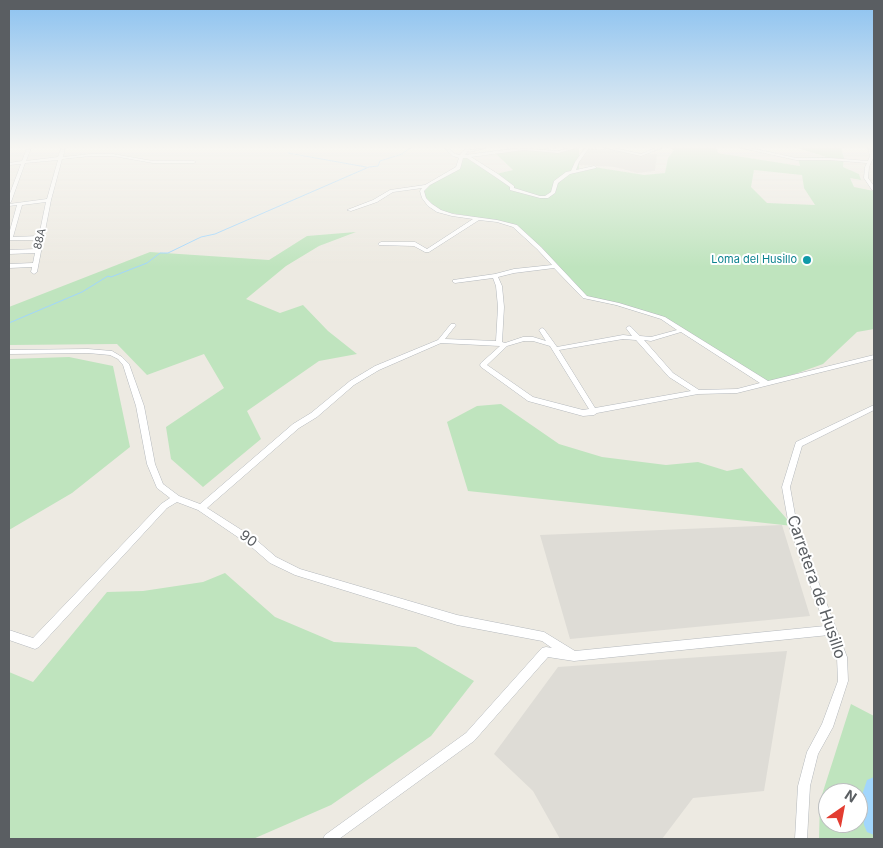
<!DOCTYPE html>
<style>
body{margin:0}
#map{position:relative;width:883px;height:848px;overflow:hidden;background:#edeae2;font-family:Inter,sans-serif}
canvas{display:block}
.frame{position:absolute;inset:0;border:10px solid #5a5e62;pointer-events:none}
.north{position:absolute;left:818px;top:783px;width:50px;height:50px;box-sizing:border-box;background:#fff;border:1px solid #bdbfc0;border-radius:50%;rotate:33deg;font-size:14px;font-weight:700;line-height:20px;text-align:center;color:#5a5e62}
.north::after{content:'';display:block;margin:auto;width:18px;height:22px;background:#e33d31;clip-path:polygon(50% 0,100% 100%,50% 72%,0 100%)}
</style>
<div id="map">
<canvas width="883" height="848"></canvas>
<div class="frame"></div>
<div class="north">N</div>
</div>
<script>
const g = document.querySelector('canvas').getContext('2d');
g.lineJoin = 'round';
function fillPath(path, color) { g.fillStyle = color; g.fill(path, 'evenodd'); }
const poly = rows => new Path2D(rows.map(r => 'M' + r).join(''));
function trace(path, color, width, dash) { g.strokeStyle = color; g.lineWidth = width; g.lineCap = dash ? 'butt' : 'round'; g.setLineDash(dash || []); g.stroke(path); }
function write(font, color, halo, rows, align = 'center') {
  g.font = font + ' Inter,sans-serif'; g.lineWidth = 4; g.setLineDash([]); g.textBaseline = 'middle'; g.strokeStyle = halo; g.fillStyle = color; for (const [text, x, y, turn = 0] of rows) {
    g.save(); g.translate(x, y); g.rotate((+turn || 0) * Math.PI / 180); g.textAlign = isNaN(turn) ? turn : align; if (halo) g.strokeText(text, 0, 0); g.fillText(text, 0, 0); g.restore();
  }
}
fillPath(poly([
 [584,148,657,154,655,171,637,173,615,167,580,165,575,163],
 [782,525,810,616,570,639,540,535],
 [787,651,764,791,693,798,662,839,560,839,533,791,494,754,558,667]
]), '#dedcd6');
fillPath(poly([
 [556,148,542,149,558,152,579,148,579,170,594,167,644,175,665,173,668,158,674,150,670,148,716,148,718,153,800,166,798,158,826,157,798,148,841,148,844,158,843,167,859,174,861,180,850,178,854,187,874,191,874,329,857,332,823,364,767,384,663,318,585,297,515,226,497,221,439,211,430,205,422,191,426,186,455,171,461,157,467,156,496,174,513,170,495,153,524,149],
 [754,170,802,175,804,188,815,205,767,203,751,187],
 [356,232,319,246,286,266,246,299,280,313,303,305,328,331,357,354,319,361,247,411,261,439,203,487,171,459,166,427,224,388,204,354,147,375,117,344,9,345,9,307,150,252,269,260,307,236],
 [69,357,113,366,130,447,72,493,9,530,9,359],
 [501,404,559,444,602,457,666,465,698,462,727,471,742,468,793,526,468,491,447,422,477,406],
 [225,573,275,617,334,642,416,647,474,681,431,736,331,805,253,839,9,839,9,672,33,682,107,592,143,591,203,582],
 [851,704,874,716,874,839,819,839,820,801],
 [828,793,858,793,858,823,828,823]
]), '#bfe4be');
trace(poly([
 [288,153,366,167],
 [9,323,82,292,108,276,111,277,147,263,160,253,168,253,201,237,215,234,369,167,378,166,380,161,402,154,410,148]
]), '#a2d6fc', 1);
fillPath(poly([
 [874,777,874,835,867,832,864,825,861,798,867,780,874,777]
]), '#a2d6fc');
const minor = poly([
 [27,148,31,148,26,161,58,157,61,148,65,148,63,157,90,154,113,154,153,161,194,161,196,162,194,163,153,163,113,156,90,156,62,159,51,200,37,272,34,274,31,272,32,267,9,268,9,264,33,263,35,253,9,254,9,250,36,249,38,240,9,240,9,234,17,205,9,206,9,204,47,199,58,160,25,163,11,202,9,203,9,196,21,164,9,165,9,163,22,161,27,148],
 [46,202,39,236,13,237,22,205,46,202],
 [444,148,449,148,455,154,460,155,466,148,471,148,470,150,486,148,470,152,468,151,465,155,519,148,558,151,568,148,577,148,558,153,524,150,471,157,498,174,514,186,514,188,540,196,545,196,551,192,554,181,566,172,571,171,575,162,585,148,589,148,579,162,576,170,594,166,596,167,596,168,570,174,558,183,555,193,548,198,540,198,510,190,510,187,494,176,467,158,463,158,460,169,430,185,424,191,426,198,432,204,441,210,453,214,497,220,517,225,541,247,587,296,619,303,665,317,768,381,874,355,874,359,737,393,698,394,597,413,594,415,583,416,528,401,481,367,480,365,481,363,500,346,441,343,379,370,354,385,317,417,299,428,207,508,254,538,276,557,300,569,457,615,544,632,575,651,825,626,789,526,782,487,796,442,874,405,874,410,802,446,790,487,797,526,847,657,848,681,833,727,818,754,810,786,807,839,795,839,798,786,807,752,822,724,838,681,837,657,829,635,574,661,548,657,474,741,339,839,323,839,325,835,466,733,542,648,546,647,552,648,542,641,457,625,295,575,270,563,248,544,198,510,177,502,167,508,39,647,35,649,9,640,9,630,33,638,161,504,170,498,157,488,147,464,136,406,123,365,118,359,110,355,88,353,9,354,9,350,88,349,112,351,122,357,129,364,144,406,155,464,163,484,179,496,200,504,293,424,311,413,350,381,375,366,438,340,451,324,455,324,456,325,445,339,496,341,498,307,496,286,493,278,455,283,453,282,453,280,495,274,514,269,552,265,537,249,513,227,497,222,479,220,429,252,425,252,414,246,379,245,378,244,381,242,415,242,427,249,473,219,452,216,437,212,428,206,422,198,420,191,422,188,393,192,377,202,351,211,347,210,373,200,390,190,425,185,456,167,459,158,453,156,444,148],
 [554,268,583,298,616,305,661,319,677,330,651,337,640,336,631,327,629,326,626,328,632,336,623,335,557,347,544,329,542,328,539,330,546,341,533,337,523,337,505,343,502,342,504,307,502,286,498,277,514,273,554,268],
 [681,332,760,383,737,389,699,390,673,373,644,340,651,341,681,332],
 [623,339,636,340,669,377,691,391,595,408,559,350,623,339],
 [524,341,533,341,550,346,589,409,583,410,533,397,487,365,507,346,524,341],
 [605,148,615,148,641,154,655,148,662,148,641,156,605,148],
 [741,148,751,148,796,158,830,158,868,161,870,156,868,148,872,148,874,156,869,167,868,178,874,186,874,190,872,190,864,178,865,167,867,163,830,160,796,160,741,148]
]);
trace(minor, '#b4b8bc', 1);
fillPath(minor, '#fff');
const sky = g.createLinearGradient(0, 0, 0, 267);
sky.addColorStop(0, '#8cc2f0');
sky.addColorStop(0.55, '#f7f6f2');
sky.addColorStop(1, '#f7f6f200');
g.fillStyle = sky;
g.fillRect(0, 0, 883, 267);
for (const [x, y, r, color] of [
 [807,260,5,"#0f9aa8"]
]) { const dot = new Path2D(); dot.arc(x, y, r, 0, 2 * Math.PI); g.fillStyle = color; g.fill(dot); trace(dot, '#fff', 2); }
write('11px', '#5a5e62', '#fff', [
 ["88A",40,239,-77]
]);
write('11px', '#0d838f', '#fff', [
 ["Loma del Husillo",797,260]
], 'right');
write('14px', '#5a5e62', '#fff', [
 ["90",248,539,37]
]);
write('16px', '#5a5e62', '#fff', [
 ["Carretera de Husillo",816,587,71]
]);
</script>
